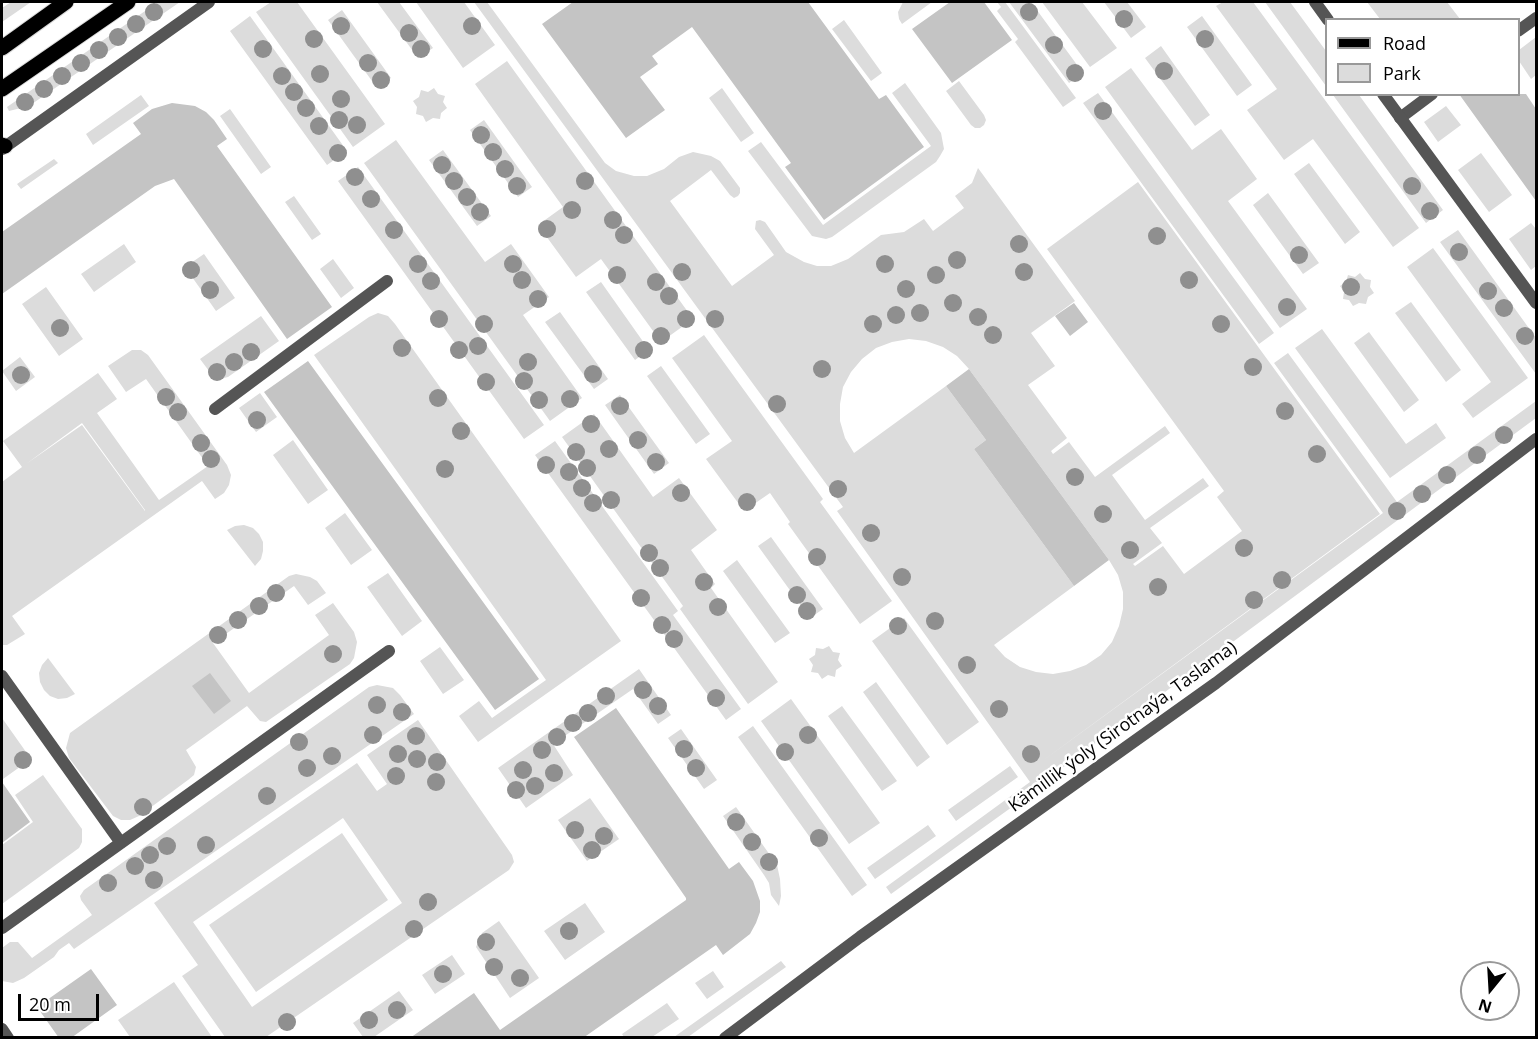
<!DOCTYPE html>
<meta charset="utf-8">
<style>
body{margin:0}
#map{position:relative;width:1538px;height:1039px;overflow:hidden;background:#fff;font-family:"Open Sans",sans-serif}
canvas{display:block}
.frame{position:absolute;inset:0;border:3px solid #000;pointer-events:none}
.legend{position:absolute;left:1325px;top:18px;width:195px;height:78px;box-sizing:border-box;background:#fff;border:2px solid #999;margin:0;padding:8px 10px;list-style:none;font-size:18px;color:#000}
.legend li{display:flex;align-items:center;gap:12px;height:30px}
.legend b{width:30px;border:2px solid #999}
.north{position:absolute;left:1460px;top:961px;width:60px;height:60px;box-sizing:border-box;background:#fff;border:2px solid #999;border-radius:50%;rotate:198deg;font-size:16px;font-weight:700;line-height:24px;text-align:center;color:#000}
.north::after{content:'';display:block;margin:auto;width:21px;height:27px;background:#000;clip-path:polygon(50% 0,100% 100%,50% 72%,0 100%)}
.scale{position:absolute;left:18px;top:994px;width:81px;height:27px;box-sizing:border-box;border:3px solid #000;border-top:0;padding-left:8px;font-size:18px;line-height:21px;white-space:nowrap;color:#000;-webkit-text-stroke:4px #fff;paint-order:stroke}
</style>
<div id="map">
<canvas width="1538" height="1039"></canvas>
<div class="frame"></div>
<ul class="legend">
<li><b style="height:8px;background:#000"></b>Road</li>
<li><b style="height:16px;background:#dcdcdc"></b>Park</li>
</ul>
<div class="north">N</div>
<div class="scale">20 m</div>
</div>
<script>
const g = document.querySelector('canvas').getContext('2d');
g.lineJoin = 'round';
function fillPath(path, color) { g.fillStyle = color; g.fill(path, 'evenodd'); }
const poly = rows => new Path2D(rows.map(r => 'M' + r).join(''));
function trace(path, color, width, dash) { g.strokeStyle = color; g.lineWidth = width; g.lineCap = dash ? 'butt' : 'round'; g.setLineDash(dash || []); g.stroke(path); }
function write(font, color, halo, rows, align = 'center') {
  g.font = font + ' "Open Sans",sans-serif'; g.lineWidth = 5; g.setLineDash([]); g.textBaseline = 'middle'; g.strokeStyle = halo; g.fillStyle = color; for (const [text, x, y, turn = 0] of rows) {
    g.save(); g.translate(x, y); g.rotate((+turn || 0) * Math.PI / 180); g.textAlign = isNaN(turn) ? turn : align; if (halo) g.strokeText(text, 0, 0); g.fillText(text, 0, 0); g.restore();
  }
}
fillPath(poly([
 [11,2,31,2,2,22,2,8],
 [158,2,180,2,29,106,9,111,7,107],
 [271,2,297,2,385,124,353,147,256,12],
 [377,2,399,2,433,48,418,58],
 [416,2,464,2,495,45,463,68],
 [474,2,487,2,605,163,616,171,634,176,647,176,664,169,679,157,693,152,711,156,720,161,740,188,740,193,738,196,734,198,730,195,711,170,670,201,732,286,774,255,755,229,756,221,760,220,765,222,786,252,804,262,817,266,831,266,848,259,881,235,904,232,924,219,933,231,964,208,955,196,972,183,978,168,1075,301,1031,333,1055,366,1028,385,1067,438,1051,451,1053,454,1069,442,1095,477,1165,426,1170,433,1112,475,1145,520,1203,478,1209,486,1150,528,1162,543,1133,564,1135,566,1163,546,1184,574,1242,531,1217,497,1224,491,1047,249,1138,182,1380,514,1034,767,1383,513,1274,363,1288,353,1397,502,1536,401,1536,418,1035,788,1012,807,891,894,886,887,1030,782,837,511,843,507],
 [909,339,926,341,943,347,957,356,969,369,1109,560,1118,575,1123,592,1123,609,1119,626,1112,642,1101,655,1086,665,1070,671,1053,674,1036,672,1020,667,1005,657,994,645,1074,586,974,449,986,440,946,386,854,453,845,438,840,421,840,404,843,387,851,372,862,359,876,348,892,342],
 [903,2,932,2,902,24,899,19,898,12],
 [997,2,1005,2,1076,98,1063,107,1015,42,1018,39,997,11,1001,7],
 [1009,2,1031,2,1083,73,1069,83],
 [1042,2,1082,2,1117,48,1090,67],
 [1104,2,1127,2,1146,27,1131,38],
 [1223,2,1253,2,1419,228,1393,247,1313,139,1284,160,1247,110,1277,89,1216,6],
 [1265,2,1290,2,1326,51,1326,86],
 [1367,2,1447,2,1460,19,1380,19],
 [342,10,391,78,377,88,328,20],
 [250,16,347,151,327,165,230,31],
 [1202,16,1252,85,1237,96,1187,27],
 [844,20,882,73,871,81,832,29],
 [1536,37,1536,75,1531,79,1519,61,1519,50],
 [1161,46,1210,115,1195,126,1145,58],
 [507,61,693,319,661,342,601,259,576,277,538,225,563,207,475,84],
 [1131,68,1192,150,1221,129,1257,179,1228,201,1307,309,1280,328,1105,87],
 [959,81,984,115,986,120,984,125,980,128,975,128,971,125,946,91],
 [905,83,941,133,944,149,940,156,936,162,832,237,826,239,812,236,748,151,761,142,823,225,931,146,892,93],
 [434,88,438,94,445,96,443,102,447,108,441,113,440,119,433,118,426,122,423,116,416,114,417,107,413,101,419,97,421,90,428,92],
 [722,88,754,133,741,142,709,98],
 [1098,93,1274,333,1259,344,1083,103],
 [141,95,149,106,93,145,86,134],
 [1333,95,1359,95,1443,210,1426,223],
 [1446,106,1461,125,1438,142,1424,122],
 [230,109,271,167,261,174,220,116],
 [484,120,532,187,518,197,470,130],
 [396,140,485,262,511,244,549,297,523,315,582,398,550,421,364,163],
 [443,150,491,216,477,226,429,160],
 [1481,153,1512,195,1489,212,1458,170],
 [54,159,58,163,21,189,17,184],
 [1309,163,1360,232,1345,244,1294,174],
 [358,167,544,425,524,439,338,181],
 [1268,193,1319,263,1303,274,1253,205],
 [294,196,321,234,312,240,285,202],
 [1531,223,1536,229,1536,266,1531,270,1509,239],
 [1458,230,1536,338,1536,374,1440,242],
 [124,244,136,262,94,292,81,274],
 [1433,248,1528,378,1473,418,1462,404,1491,382,1407,267],
 [204,254,235,298,216,311,185,267],
 [333,259,354,288,341,298,320,269],
 [1360,273,1365,279,1371,280,1370,287,1374,293,1368,297,1366,304,1359,303,1353,306,1349,300,1343,299,1344,292,1340,286,1346,282,1348,275,1355,277],
 [601,282,649,350,635,360,586,292],
 [46,287,83,339,59,356,22,304],
 [1411,302,1461,370,1446,382,1395,313],
 [560,312,608,379,594,389,545,322],
 [378,313,388,316,395,324,621,641,478,742,459,716,479,701,492,718,546,680,314,355,369,317],
 [261,316,279,341,228,377,220,379,212,375,200,359],
 [1322,329,1406,444,1436,423,1446,438,1390,478,1295,348],
 [1369,332,1419,400,1404,412,1354,343],
 [704,335,823,499,820,502,892,601,860,624,788,524,790,522,770,493,744,511,706,459,732,441,672,358],
 [132,350,141,350,148,355,227,465,231,475,229,485,224,493,215,499,202,481,12,616,25,634,7,645,2,645,2,482,22,467,3,441,98,373,117,399,97,413,159,500,208,466,146,379,126,392,108,366],
 [82,423,145,510,145,511,82,425,26,464],
 [20,357,35,377,16,391,2,371],
 [661,366,710,434,696,444,647,376],
 [260,393,277,417,256,432,239,408],
 [620,395,669,463,654,474,605,405],
 [594,414,653,497,679,478,717,530,691,550,715,584,711,588,778,682,748,704,680,609,683,606,562,437],
 [293,440,328,490,308,504,273,455],
 [555,441,678,611,673,615,741,709,726,720,535,455],
 [345,513,372,550,351,565,325,528],
 [244,525,253,528,259,534,263,542,263,551,261,559,255,566,227,530,235,526],
 [771,537,823,609,810,618,758,546],
 [737,560,790,633,775,643,723,571],
 [388,573,422,621,402,636,367,587],
 [296,574,310,577,317,581,326,593,308,605,294,586,213,643,249,693,329,635,315,615,333,603,354,632,357,642,354,658,350,664,266,722,260,721,247,706,186,750,196,767,194,775,188,780,139,816,130,820,121,820,113,816,69,758,66,748,70,733,289,576],
 [904,618,979,722,947,745,872,641],
 [829,646,833,652,840,653,838,660,842,666,836,670,835,677,828,675,822,679,818,673,811,672,813,665,809,659,815,655,816,648,823,649],
 [440,647,464,680,443,694,420,661],
 [48,658,75,694,67,698,58,699,50,696,44,690,40,682,39,673,42,665],
 [639,669,671,715,658,724,633,689,553,744,573,775,526,808,498,768],
 [876,682,930,757,917,767,863,692],
 [377,685,393,688,400,695,414,714,74,949,69,943,59,950,54,957,24,978,13,983,2,981,2,948,10,942,18,942,32,958,92,915,81,900,80,896,84,890,369,687],
 [791,699,880,823,849,844,761,721],
 [842,706,897,781,882,791,828,716],
 [2,718,31,759,3,779,2,777],
 [418,720,512,855,514,862,509,870,266,1037,225,1037,182,976,198,965,154,903,357,763,377,791,387,784,367,755],
 [343,818,402,903,252,1007,193,922],
 [753,726,867,885,852,896,738,737],
 [681,729,717,780,704,789,668,738],
 [1010,766,1018,777,956,821,948,810],
 [43,775,82,829,82,842,79,848,2,904,2,845,33,822,15,795],
 [590,798,619,839,587,861,558,820],
 [736,807,777,865,780,879,781,896,779,906,771,895,769,883,764,875,723,816],
 [928,825,936,836,875,879,867,868],
 [342,833,388,900,256,992,209,925],
 [585,903,605,932,565,960,544,931],
 [499,921,539,978,510,998,476,947,482,933],
 [452,955,465,974,435,994,422,975],
 [781,961,786,967,688,1037,674,1037],
 [713,971,724,987,707,999,695,983],
 [174,982,212,1037,130,1037,118,1020],
 [399,991,413,1010,374,1037,363,1037,353,1023],
 [667,1003,679,1019,652,1037,624,1037,622,1034]
]), '#dcdcdc');
fillPath(poly([
 [573,2,808,2,879,99,886,95,924,147,824,220,785,167,791,163,692,27,652,56,658,64,640,77,665,110,626,138,542,24],
 [950,2,984,2,1012,40,952,83,912,29],
 [1459,94,1526,94,1536,109,1536,201],
 [172,103,195,106,206,112,214,120,227,139,217,146,332,307,287,339,174,179,155,186,2,294,2,232,141,134,133,123,152,109],
 [1074,303,1088,322,1070,336,1055,316],
 [308,361,539,679,495,710,264,392],
 [969,369,1109,560,1074,586,974,449,986,440,946,386],
 [210,673,231,701,214,714,192,686],
 [616,708,729,869,739,862,753,881,760,901,760,912,756,923,750,934,723,955,716,945,583,1038,410,1038,474,993,500,1030,686,900,686,898,574,737],
 [2,782,30,822,2,843],
 [91,969,117,1005,71,1038,59,1038,37,1007]
]), '#c4c4c4');
const primary = poly([
 [2,48,66,2],
 [2,89,128,2],
 [2,145,5,146]
]);
trace(primary, '#dbdbdb', 17);
trace(poly([
 [1518,31,1536,18],
 [1400,118,1432,94],
 [215,409,387,281],
 [2,676,121,843],
 [2,928,389,651],
 [2,1029,8,1038]
]), '#555', 12);
trace(poly([
 [1315,2,1328,20],
 [1383,94,1536,303],
 [2,149,209,2],
 [725,1038,860,937,1216,683,1536,439]
]), '#555', 12);
trace(primary, '#000', 15);
g.fillStyle = '#8f8f8f';
for (const [x, y] of [
 [154,12],
 [1029,12],
 [1124,19],
 [136,24],
 [341,26],
 [472,26],
 [409,33],
 [118,37],
 [314,39],
 [1205,39],
 [1054,45],
 [263,49],
 [421,49],
 [99,50],
 [81,63],
 [368,63],
 [1164,71],
 [1075,73],
 [320,74],
 [62,76],
 [282,76],
 [381,80],
 [44,89],
 [294,92],
 [341,99],
 [25,102],
 [306,108],
 [1103,111],
 [339,120],
 [357,125],
 [319,126],
 [481,135],
 [493,152],
 [338,153],
 [442,165],
 [505,169],
 [355,177],
 [454,181],
 [585,181],
 [517,186],
 [1412,186],
 [467,197],
 [371,199],
 [572,210],
 [1430,211],
 [480,212],
 [613,220],
 [547,229],
 [394,230],
 [624,235],
 [1157,236],
 [1019,244],
 [1459,252],
 [1299,255],
 [957,260],
 [418,264],
 [513,264],
 [885,264],
 [191,270],
 [682,272],
 [1024,272],
 [617,275],
 [936,275],
 [522,280],
 [1189,280],
 [431,281],
 [656,282],
 [1351,287],
 [906,289],
 [210,290],
 [1488,291],
 [669,296],
 [538,299],
 [953,303],
 [1287,307],
 [1504,308],
 [920,313],
 [896,315],
 [978,317],
 [439,319],
 [686,319],
 [715,319],
 [484,324],
 [873,324],
 [1221,324],
 [60,328],
 [993,335],
 [661,336],
 [1525,336],
 [478,346],
 [402,348],
 [459,350],
 [644,350],
 [251,352],
 [234,362],
 [528,362],
 [1253,367],
 [822,369],
 [217,372],
 [593,374],
 [21,375],
 [524,381],
 [486,382],
 [166,397],
 [438,398],
 [570,399],
 [539,400],
 [777,404],
 [620,406],
 [1285,411],
 [178,412],
 [257,420],
 [591,424],
 [461,431],
 [1504,435],
 [638,440],
 [201,443],
 [609,449],
 [576,452],
 [1317,454],
 [1477,455],
 [211,459],
 [656,462],
 [546,465],
 [587,468],
 [445,469],
 [569,472],
 [1447,475],
 [1075,477],
 [582,488],
 [838,489],
 [681,493],
 [1422,494],
 [611,500],
 [747,502],
 [593,503],
 [1397,511],
 [1103,514],
 [871,533],
 [1244,548],
 [1130,550],
 [649,553],
 [817,557],
 [660,568],
 [902,577],
 [1282,580],
 [704,582],
 [1158,587],
 [276,593],
 [797,595],
 [641,598],
 [1254,600],
 [259,606],
 [718,607],
 [807,611],
 [238,620],
 [935,621],
 [662,625],
 [898,626],
 [218,635],
 [674,639],
 [333,654],
 [967,665],
 [643,690],
 [606,696],
 [716,698],
 [377,705],
 [658,706],
 [999,709],
 [402,712],
 [588,713],
 [573,723],
 [373,735],
 [808,735],
 [416,736],
 [557,737],
 [299,742],
 [684,749],
 [542,750],
 [785,752],
 [398,754],
 [1031,754],
 [332,756],
 [417,759],
 [23,760],
 [437,762],
 [307,768],
 [696,768],
 [523,770],
 [554,773],
 [396,776],
 [436,782],
 [535,786],
 [516,790],
 [267,796],
 [143,807],
 [736,822],
 [575,830],
 [604,836],
 [819,838],
 [752,842],
 [206,845],
 [167,846],
 [592,850],
 [150,855],
 [769,862],
 [135,866],
 [154,880],
 [108,883],
 [428,902],
 [414,929],
 [569,931],
 [486,942],
 [494,967],
 [443,974],
 [520,978],
 [397,1010],
 [369,1020],
 [287,1022]
]) { g.beginPath(); g.arc(x, y, 9, 0, 2 * Math.PI); g.fill(); }
write('18px', '#000', '#fff', [
 ["Kämillik ýoly (Sirotnaýa, Taslama)",1123,727,-36]
]);
</script>
